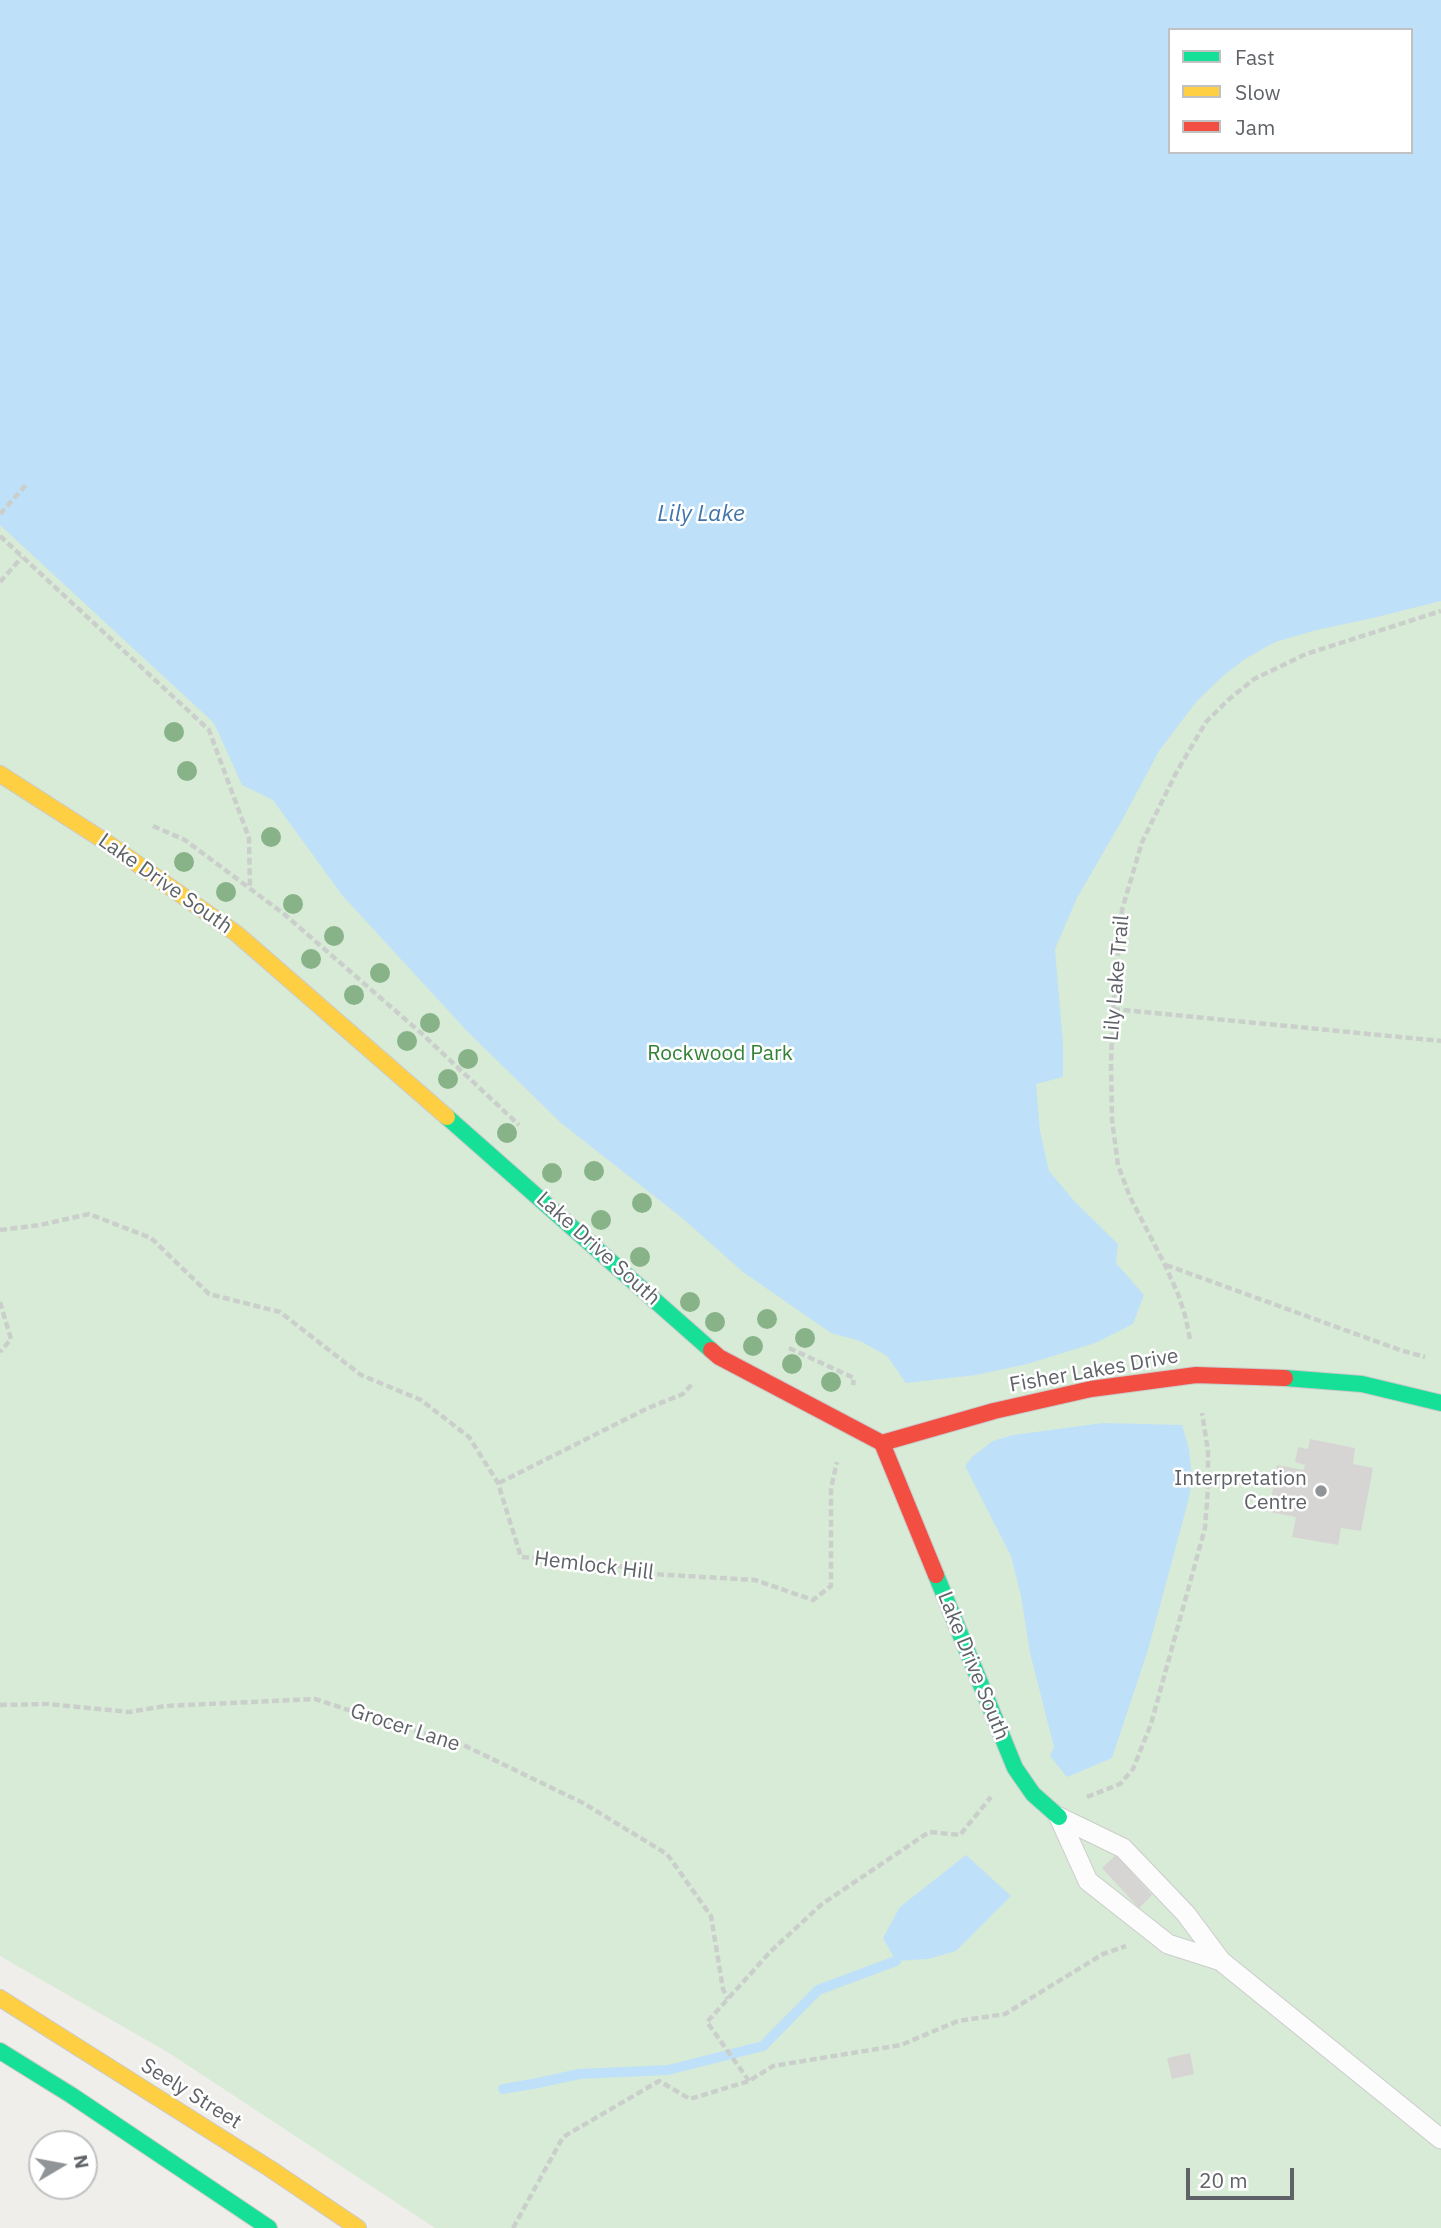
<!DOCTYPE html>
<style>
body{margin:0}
#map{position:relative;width:1441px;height:2228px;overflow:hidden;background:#efeeea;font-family:"IBM Plex Sans",sans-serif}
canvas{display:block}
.legend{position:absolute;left:1168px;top:28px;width:245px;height:126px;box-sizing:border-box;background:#fff;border:2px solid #bfc1c3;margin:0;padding:9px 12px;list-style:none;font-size:21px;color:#5f6368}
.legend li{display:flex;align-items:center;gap:14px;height:35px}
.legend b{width:35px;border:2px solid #bfc1c3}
.north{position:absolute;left:28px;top:2130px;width:70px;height:70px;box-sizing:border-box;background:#fff;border:2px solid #bfc1c3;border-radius:50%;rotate:80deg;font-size:19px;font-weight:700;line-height:28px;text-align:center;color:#5f6368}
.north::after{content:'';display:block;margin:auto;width:24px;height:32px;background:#919496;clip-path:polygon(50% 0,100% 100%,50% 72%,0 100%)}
.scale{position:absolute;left:1186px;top:2168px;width:108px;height:32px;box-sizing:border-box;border:4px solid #5f6368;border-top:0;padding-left:9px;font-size:21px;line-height:24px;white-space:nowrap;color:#5f6368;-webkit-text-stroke:5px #fff;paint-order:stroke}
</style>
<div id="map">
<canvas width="1441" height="2228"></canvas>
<ul class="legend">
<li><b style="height:9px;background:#16e098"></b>Fast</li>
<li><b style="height:9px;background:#ffcf43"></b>Slow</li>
<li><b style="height:9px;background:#f24e42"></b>Jam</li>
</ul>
<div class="north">N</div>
<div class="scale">20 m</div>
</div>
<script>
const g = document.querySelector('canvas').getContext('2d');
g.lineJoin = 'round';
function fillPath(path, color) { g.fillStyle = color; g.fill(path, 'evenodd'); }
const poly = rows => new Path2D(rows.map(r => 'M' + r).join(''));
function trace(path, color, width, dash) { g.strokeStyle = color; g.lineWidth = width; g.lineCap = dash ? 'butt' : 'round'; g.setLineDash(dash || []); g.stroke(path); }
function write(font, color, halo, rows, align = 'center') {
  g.font = font + ' "IBM Plex Sans",sans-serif'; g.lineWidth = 5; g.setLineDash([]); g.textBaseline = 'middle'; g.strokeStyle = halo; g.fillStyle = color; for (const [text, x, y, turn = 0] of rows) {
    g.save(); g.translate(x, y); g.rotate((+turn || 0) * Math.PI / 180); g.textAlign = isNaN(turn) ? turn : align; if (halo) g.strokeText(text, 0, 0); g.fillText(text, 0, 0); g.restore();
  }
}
fillPath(poly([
 [0,0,1441,0,1441,2228,435,2228,169,2053,0,1956],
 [1170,30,1411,30,1411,152,1170,152]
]), '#d8ebd6');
fillPath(poly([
 [0,0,1441,0,1441,601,1377,617,1317,630,1275,642,1245,659,1223,676,1196,702,1159,751,1121,822,1077,898,1055,949,1063,1044,1063,1077,1036,1084,1040,1131,1049,1171,1075,1202,1118,1244,1116,1263,1144,1295,1133,1324,1095,1343,1027,1364,976,1375,906,1383,887,1356,860,1341,831,1333,743,1272,681,1217,561,1123,467,1031,342,895,273,800,242,785,214,723,0,525],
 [1170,30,1411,30,1411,152,1170,152],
 [1103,1423,1182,1425,1189,1449,1192,1478,1189,1498,1148,1650,1112,1758,1067,1777,1050,1756,1054,1747,1030,1653,1021,1596,1011,1556,965,1466,972,1457,993,1441,1013,1435],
 [966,1855,1011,1896,956,1951,928,1959,896,1961,883,1938,900,1907]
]), '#bfe0f9');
trace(poly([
 [503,2089,538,2083,579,2074,668,2070,763,2046,818,1990,896,1961]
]), '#bfe0f9', 10);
fillPath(poly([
 [1310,1439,1355,1448,1353,1464,1373,1468,1361,1531,1341,1528,1338,1545,1292,1537,1296,1517,1269,1512,1277,1465,1304,1470,1305,1465,1295,1462,1298,1447,1308,1449],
 [1116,1855,1152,1895,1139,1908,1102,1868],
 [1190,2053,1194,2074,1172,2079,1167,2058]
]), '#d6d5d3');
const lane = poly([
 [1059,1817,1123,1848,1186,1914,1221,1961,1441,2139],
 [1059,1817,1088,1881,1168,1944,1221,1961]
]);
const fast = poly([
 [447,1117,711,1350],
 [1285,1378,1362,1384,1441,1403],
 [936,1575,1015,1768,1033,1794,1059,1817],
 [0,2051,71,2095,269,2228]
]);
const slow = poly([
 [0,774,106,842,237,934,447,1117],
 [0,1998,269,2168,358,2228]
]);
const jam = poly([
 [711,1350,719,1357,882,1443,936,1575],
 [882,1443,994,1411,1091,1389,1196,1375,1285,1378]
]);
trace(lane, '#cbcccc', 21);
trace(fast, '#cacacb', 18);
trace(slow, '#cacacb', 18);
trace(jam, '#cacacb', 18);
trace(poly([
 [0,514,26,485],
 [0,536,209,730,249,838,250,888],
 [0,582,22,557],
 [153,826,185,840,284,914,421,1033,519,1125],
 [1113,1009,1441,1041],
 [0,1230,40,1225,89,1214,151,1238,209,1294,280,1312,361,1375,421,1400,469,1437,498,1483,521,1557,611,1564,652,1574,755,1580,813,1600,831,1586,831,1488,837,1462],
 [1166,1265,1400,1350,1425,1357],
 [0,1302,11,1339,0,1352],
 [1190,1339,1185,1315,1178,1294,1165,1265,1130,1197,1118,1165,1112,1120,1111,1062,1113,1009,1122,910,1142,842,1176,773,1206,722,1228,700,1254,679,1306,654,1441,611],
 [789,1348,854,1378,853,1385],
 [499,1483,648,1408,683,1394,693,1383],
 [0,1705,48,1704,129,1712,165,1706,315,1699,400,1727,453,1740,583,1803,667,1854,711,1916,723,1989,728,1999],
 [1087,1797,1120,1784,1133,1769,1151,1724,1205,1528,1208,1489,1208,1451,1202,1413],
 [749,2081,707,2022,771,1951,822,1904,929,1832,960,1835,991,1797],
 [513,2228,563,2137,659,2081,690,2099,749,2081,773,2066,901,2045,958,2021,1005,2014,1103,1954,1126,1946]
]), '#cacfcc', 4.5, [7, 3.5]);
trace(lane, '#fdfcfc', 19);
trace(fast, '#16e098', 16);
trace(slow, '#ffcf43', 16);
trace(jam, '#f24e42', 16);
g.fillStyle = '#88b388';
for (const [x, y] of [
 [174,732],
 [187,771],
 [271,837],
 [184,862],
 [226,892],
 [293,904],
 [334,936],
 [311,959],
 [380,973],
 [354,995],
 [430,1023],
 [407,1041],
 [468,1059],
 [448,1079],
 [507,1133],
 [594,1171],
 [552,1173],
 [642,1203],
 [601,1220],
 [640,1257],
 [690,1302],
 [767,1319],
 [715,1322],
 [805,1338],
 [753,1346],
 [792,1364],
 [831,1382]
]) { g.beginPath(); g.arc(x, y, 10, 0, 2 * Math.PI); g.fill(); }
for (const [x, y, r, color] of [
 [1321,1491,7,"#919496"]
]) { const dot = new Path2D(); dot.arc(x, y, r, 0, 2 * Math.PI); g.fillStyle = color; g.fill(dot); trace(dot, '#fff', 2.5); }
write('21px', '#5f6368', '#fff', [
 ["Lake Drive South",165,884,35],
 ["Lily Lake Trail",1117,978,-85],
 ["Lake Drive South",598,1249,42],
 ["Fisher Lakes Drive",1094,1371,-10],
 ["Hemlock Hill",594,1566,7],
 ["Lake Drive South",973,1666,68],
 ["Grocer Lane",405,1728,18],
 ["Seely Street",191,2094,32]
]);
write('21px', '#348238', '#fff', [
 ["Rockwood Park",720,1054]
]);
write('21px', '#5f6368', '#fff', [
 ["Interpretation",1307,1479],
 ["Centre",1307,1503]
], 'right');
write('italic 23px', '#4174aa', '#fff', [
 ["Lily Lake",701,514]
]);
</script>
